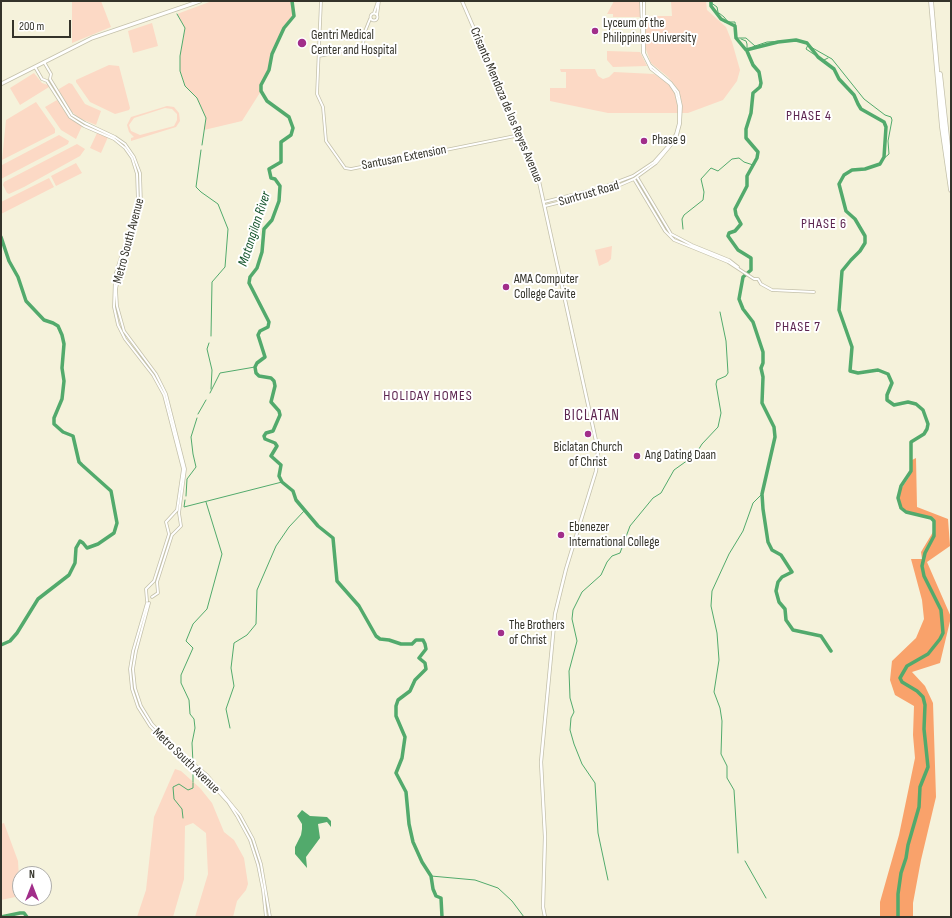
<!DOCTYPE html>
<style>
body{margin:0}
#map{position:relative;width:952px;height:918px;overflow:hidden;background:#f5f2db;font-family:"Sofia Sans Condensed",sans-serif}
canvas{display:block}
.frame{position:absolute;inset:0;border:2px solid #34332a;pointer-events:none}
.north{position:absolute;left:12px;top:866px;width:40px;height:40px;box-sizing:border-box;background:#fff;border:1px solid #aeadaa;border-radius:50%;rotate:0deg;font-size:11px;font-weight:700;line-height:16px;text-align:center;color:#34332a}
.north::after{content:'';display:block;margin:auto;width:14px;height:18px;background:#a12e8a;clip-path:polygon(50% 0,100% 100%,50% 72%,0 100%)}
.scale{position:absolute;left:12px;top:20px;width:59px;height:18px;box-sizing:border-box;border:2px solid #34332a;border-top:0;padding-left:5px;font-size:12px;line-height:14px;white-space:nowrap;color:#34332a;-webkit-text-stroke:3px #fff;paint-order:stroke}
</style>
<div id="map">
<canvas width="952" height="918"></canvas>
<div class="frame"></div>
<div class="north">N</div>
<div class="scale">200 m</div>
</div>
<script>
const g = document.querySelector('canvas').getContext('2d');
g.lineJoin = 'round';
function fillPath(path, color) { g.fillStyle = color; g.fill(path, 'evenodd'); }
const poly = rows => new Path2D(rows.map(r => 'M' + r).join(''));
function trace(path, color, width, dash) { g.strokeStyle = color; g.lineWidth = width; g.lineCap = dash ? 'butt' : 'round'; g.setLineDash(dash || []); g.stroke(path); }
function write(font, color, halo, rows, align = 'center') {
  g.font = font + ' "Sofia Sans Condensed",sans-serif'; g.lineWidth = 4; g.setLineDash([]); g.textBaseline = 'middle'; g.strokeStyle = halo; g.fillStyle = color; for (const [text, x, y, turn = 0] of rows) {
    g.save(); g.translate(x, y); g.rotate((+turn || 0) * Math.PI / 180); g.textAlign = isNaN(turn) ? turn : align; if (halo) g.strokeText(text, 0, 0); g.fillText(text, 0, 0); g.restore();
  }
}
fillPath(poly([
 [72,1,101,1,111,27,72,43],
 [212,1,292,1,295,11,294,16,284,28,272,54,269,70,261,85,261,91,242,121,204,130,206,118,197,98,185,86,180,71,180,56,185,28,177,14],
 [614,1,640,1,640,17,613,17,613,14,607,14],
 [671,1,706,1,707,10,726,27,732,42,740,70,737,81,723,100,688,113,682,113,682,103,677,88,668,77,651,63,645,47,644,16,672,16],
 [152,23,158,46,133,53,128,31],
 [607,51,640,52,647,66,613,67,607,60],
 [109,65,119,66,130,108,129,110,115,114,90,102,76,82,76,80],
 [560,69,595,69,598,76,603,79,609,77,614,72,654,74,668,83,674,90,677,102,678,113,608,113,550,101,550,88,566,88,566,72,561,72],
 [34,73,42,83,48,85,49,87,20,105,10,88],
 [69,83,72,84,85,104,101,111,96,125,79,118,71,111,59,91,59,89],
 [57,100,69,118,82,126,76,139,61,130,45,107],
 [36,102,55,129,55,133,2,160,6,120],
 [167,106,174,107,179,113,180,121,176,127,131,141,131,138,134,137,129,132,127,125,131,117],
 [165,108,172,109,177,114,177,120,174,126,140,135,131,131,129,125,134,118],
 [97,133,108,137,101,153,90,148],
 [59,135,69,141,68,144,1,179,2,165],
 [77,144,85,149,80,156,24,187,9,194,7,193,3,185,4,182],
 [76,163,82,173,56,186,51,176],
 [49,178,54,187,1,214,1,202],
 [612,246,611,259,608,262,599,266,595,250],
 [175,769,181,771,200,788,212,803,224,832,234,840,244,858,248,884,246,890,237,901,233,917,195,917,208,874,206,833,193,823,185,826,184,879,173,917,137,917,146,890,154,817],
 [4,823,18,861,20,896,1,900,1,824]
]), '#fcd9c5');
fillPath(poly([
 [916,458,917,507,948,519,950,546,927,562,951,617,940,663,912,672,925,686,933,703,936,797,921,860,913,903,913,917,880,917,880,902,899,835,915,758,913,735,914,706,895,695,890,680,892,661,916,638,924,619,922,600,911,559,922,559,921,552,933,532,935,525,931,518,911,514,901,508,899,503,899,492,909,477,912,460]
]), '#f9a26b');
fillPath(poly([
 [302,810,310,816,327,817,331,821,331,827,327,822,318,824,320,838,306,857,307,868,295,854,295,847,301,835,302,829,302,824,297,816]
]), '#52aa6c');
trace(poly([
 [710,2,717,7,719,17],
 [719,13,724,17,729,23],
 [177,14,185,28,180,56,180,71,185,86,197,98,206,118,202,145],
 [725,22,735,22,736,33],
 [736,38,746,38,755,46,767,42,787,41],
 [741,39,746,41,747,44,747,51],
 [808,45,806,49,818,57],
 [809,46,832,59,864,99,885,115,891,117,892,120,888,141,889,154,882,160],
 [747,50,755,46],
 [821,59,824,60,828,58],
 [201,150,196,187,201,192,218,204,228,229,225,267,212,282,211,336],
 [683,229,682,219,684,215,703,200,704,192,701,179,711,168,718,171,732,159,739,158,744,162,753,165],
 [209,343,207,349,212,370,211,389],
 [210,393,220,373,255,367],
 [198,414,206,400],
 [186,496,187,479,196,467,193,454,191,437,197,418],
 [185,500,184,507,282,482],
 [230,728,226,709,234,686,231,668,234,643,247,635,256,624,257,590,276,546,289,527,305,510],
 [193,763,192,743,195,728,194,719,190,714,189,700,181,683,181,675,193,648,186,641,193,624,207,609,222,554,206,502],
 [193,768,193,782],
 [183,818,182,809,174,799,173,787,179,784,188,790,193,788,193,783],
 [738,853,734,790,727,778,727,766,721,754,722,721,720,708,714,692,719,660,717,633,711,606,712,591,729,554,743,531,753,503,762,494],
 [745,861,766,898],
 [431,876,475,880,498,888,512,901,524,917],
 [608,880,598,833,595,783,582,764,574,744,570,730,571,718,574,712,570,698,569,671,577,641,572,619,573,610,582,592,601,575,607,562,612,556,620,553,630,526,653,498,661,493,674,470,695,455,702,444,718,427,721,413,716,384,717,380,726,376,728,373,726,341,720,312]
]), '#52aa6c', 1);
trace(poly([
 [292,1,294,16,284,28,272,54,269,70,261,85,261,91,267,101,289,117,293,128,291,135,281,142,281,162,269,169,271,178,275,179,280,186,279,201,272,220,264,229,262,252,257,268,250,277,249,283,269,322,268,327,260,331,258,335,265,357,257,363,255,367,256,373,259,376,271,378,274,381,275,386,271,402,279,411,280,415,273,431,266,433,264,436,265,439,275,443,277,446,271,456,281,465,279,476,282,482,293,491,296,500,318,526,333,538,337,581,359,606,376,636,380,639,389,640,401,644,412,644,416,640,423,640,425,644,426,649,419,658,425,663,426,669,415,680,410,691,398,700,396,706,396,716,405,737,402,758,396,773,406,792,409,824,413,842,422,862,431,876,433,889,436,896,441,898,442,917],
 [711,1,711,6,721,19,735,26,736,38,746,50,778,42,796,40,807,43,818,57,834,69,839,79,854,95,858,104,861,109,884,122,886,127,884,157,880,164,865,169,852,170,844,175,839,184,846,211,855,219,865,236,865,243,860,251,851,260,842,271,839,310,852,347,850,371,858,373,878,370,888,374,892,383,887,395,887,400,894,405,908,402,916,404,923,410,928,424,927,429,924,434,911,442,911,471,901,486,898,498,901,508,906,512,931,518,934,521,934,536,925,553,922,566,924,576,941,610,943,633,940,639,928,654,907,666,900,678,902,682,917,691,923,697,925,705,924,729,928,767,920,787,919,807,908,845,906,858,901,873,898,894,898,917],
 [747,51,753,65,759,72,761,83,760,87,753,93,751,113,746,129,746,138,758,152,757,158,747,176,747,186,735,209,736,215,741,224,735,231,729,233,728,236,738,250,751,258,751,270,743,277,739,299,743,309,753,322,763,352,763,363,761,368,763,377,762,403,774,427,775,437,762,494,763,509,768,542,772,550,781,555,792,572,782,577,778,582,776,591,779,602,785,609,786,620,793,630,821,636,831,651],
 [1,237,9,261,18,277,26,301,44,320,53,323,58,326,62,335,64,344,62,368,64,381,62,399,54,418,54,424,63,432,73,436,79,462,82,465,111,491,117,523,114,533,98,544,87,548,83,543,80,541,76,548,75,563,69,575,38,599,17,633,10,641,1,645],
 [1,917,20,913,24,913,27,917]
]), '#52aa6c', 3.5);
const tertiary = poly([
 [321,1,317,94,323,107,326,141,345,168,351,169,520,135],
 [374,13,378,1],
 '370.5 17a3.5 3.5 0 1 1 7 0a3.5 3.5 0 1 1-7 0Z',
 [377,15,379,1],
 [319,56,363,47,364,34,370,19],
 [44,62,51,74,50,79,72,115,85,123,115,137,125,144,134,157,140,173,141,203,121,266,116,289,117,306,124,331,156,374,166,394,185,469,179,513,181,526,172,535,157,582,158,593,152,597],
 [35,67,42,79,47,81,70,117,84,126,114,139,125,148,132,158,137,174,138,203,115,276,114,307,118,325,125,339,153,375,164,395,183,469,177,510,166,522,169,534,154,581,146,589,147,601],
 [637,177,671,234,692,245,729,260,738,267],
 [634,179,665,231,674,240,728,262,754,279,758,279,761,284,772,290,814,292],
 [544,202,604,187,633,176,654,162,670,144,676,134,679,123,679,106,676,93,670,84,651,69,643,53,641,1],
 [545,206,606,191,634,179,656,163,671,145,677,135,680,124,681,106,678,92,671,83,650,65,644,53,644,1],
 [147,603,133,651,130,669,132,689,138,707,150,726,175,752,205,777,228,802,237,816,250,840,258,865,263,890,266,917],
 [149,603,136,651,133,669,135,688,141,706,152,724,177,750,207,775,240,815,253,839,261,864,270,917]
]);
const secondary = poly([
 [462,1,538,177,598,450,596,471,566,569,555,614,541,762,545,837,543,907,545,917]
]);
const primary = poly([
 [1,84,92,38,200,1]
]);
const motorway = poly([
 [931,1,942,127,951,190],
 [940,74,951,173]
]);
trace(tertiary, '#c4c1ab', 3.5);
trace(secondary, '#c4c1ab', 4);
trace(primary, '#c4c1ab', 4.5);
trace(motorway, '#c4c1ab', 5.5);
trace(tertiary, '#fff', 2);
trace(secondary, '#fff', 2.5);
trace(primary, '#fff', 3);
trace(motorway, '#fff', 4);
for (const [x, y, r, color] of [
 [595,31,4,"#a12e8a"],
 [302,43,5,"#a12e8a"],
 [644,141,4,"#a12e8a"],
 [506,287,4,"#a12e8a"],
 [588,434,4,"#a12e8a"],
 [637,456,4,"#a12e8a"],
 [561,535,4,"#a12e8a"],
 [501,633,4,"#a12e8a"]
]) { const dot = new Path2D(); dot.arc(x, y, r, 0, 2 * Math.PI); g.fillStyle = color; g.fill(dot); trace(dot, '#fff', 1.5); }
write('13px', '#34332a', '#fff', [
 ["Lyceum of the",603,24],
 ["Philippines University",603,39],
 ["Gentri Medical",311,36],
 ["Center and Hospital",311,51],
 ["Phase 9",652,141],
 ["AMA Computer",514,280],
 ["College Cavite",514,295],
 ["Biclatan Church",588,448,"center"],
 ["of Christ",588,463,"center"],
 ["Ang Dating Daan",645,456],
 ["Ebenezer",569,528],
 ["International College",569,543],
 ["The Brothers",509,626],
 ["of Christ",509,641]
], 'left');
write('13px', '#34332a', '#fff', [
 ["Crisanto Mendoza de los Reyes Avenue",506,105,67],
 ["Santusan Extension",404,158,-11],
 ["Suntrust Road",589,194,-16],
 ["Metro South Avenue",129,241,-75],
 ["Metro South Avenue",186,761,44]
]);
g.letterSpacing = '1px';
write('14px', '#5c244f', '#fff', [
 ["PHASE 4",809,116],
 ["PHASE 6",824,224],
 ["PHASE 7",798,327],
 ["HOLIDAY HOMES",428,396]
]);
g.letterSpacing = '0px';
write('italic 14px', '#12532a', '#fff', [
 ["Matangilan River",255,229,-72]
]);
g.letterSpacing = '1px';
write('15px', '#5c244f', '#fff', [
 ["BICLATAN",592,416]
]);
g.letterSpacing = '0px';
</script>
